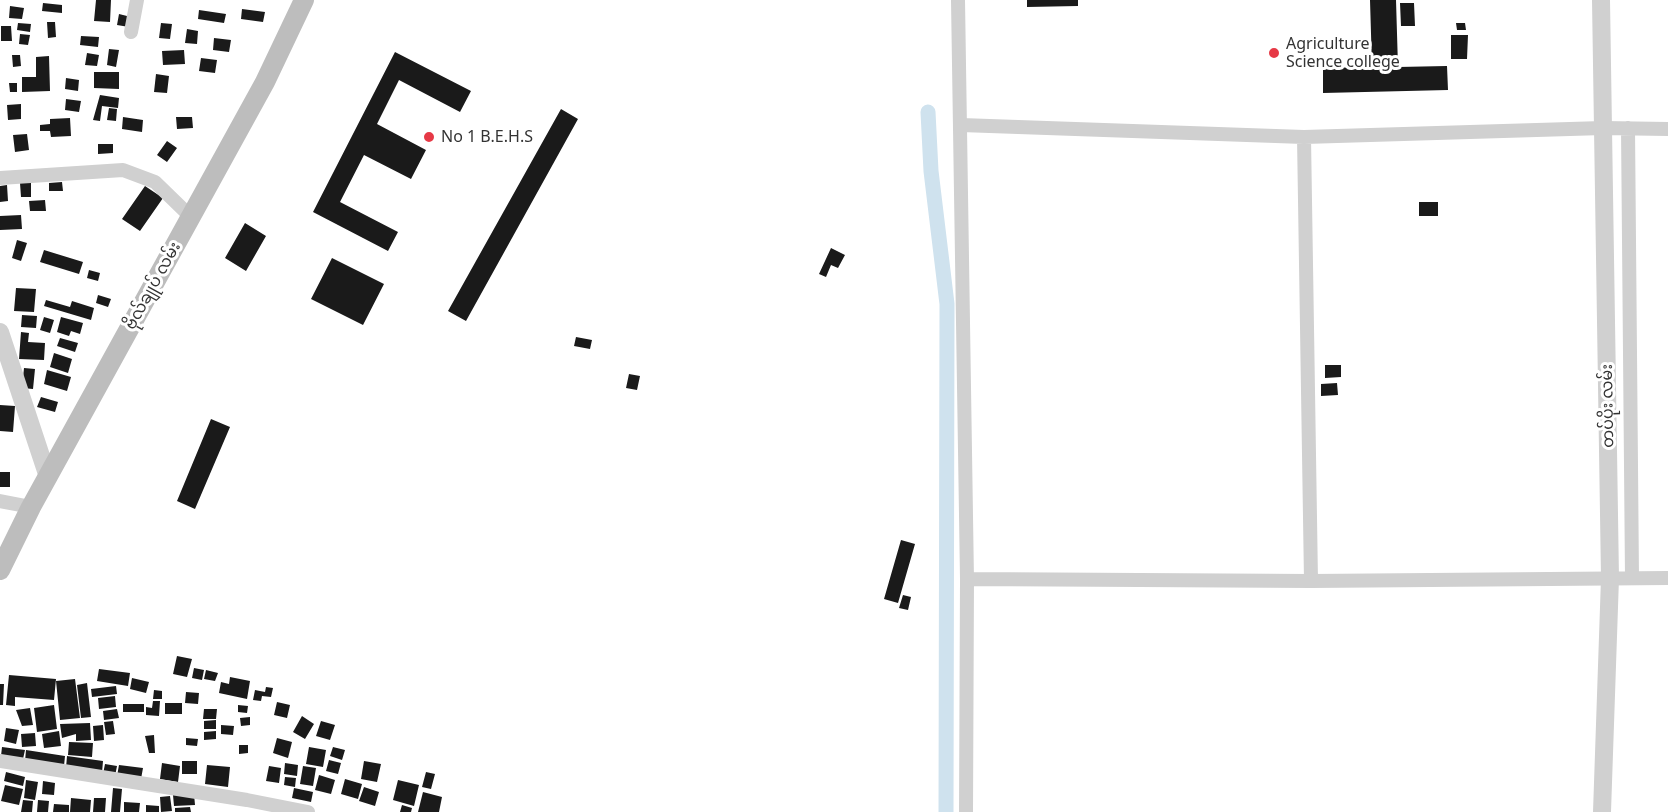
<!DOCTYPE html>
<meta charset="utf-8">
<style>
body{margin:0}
canvas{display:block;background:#fff}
</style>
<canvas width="1668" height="812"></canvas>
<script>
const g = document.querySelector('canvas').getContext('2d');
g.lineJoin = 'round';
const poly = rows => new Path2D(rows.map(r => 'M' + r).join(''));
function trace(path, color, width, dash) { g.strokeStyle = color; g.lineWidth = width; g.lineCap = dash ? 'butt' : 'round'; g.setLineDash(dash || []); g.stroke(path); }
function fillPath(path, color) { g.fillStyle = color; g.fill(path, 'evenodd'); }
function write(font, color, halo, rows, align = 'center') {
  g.font = font + ' "Noto Sans","Noto Sans Myanmar",sans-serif'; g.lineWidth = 6; g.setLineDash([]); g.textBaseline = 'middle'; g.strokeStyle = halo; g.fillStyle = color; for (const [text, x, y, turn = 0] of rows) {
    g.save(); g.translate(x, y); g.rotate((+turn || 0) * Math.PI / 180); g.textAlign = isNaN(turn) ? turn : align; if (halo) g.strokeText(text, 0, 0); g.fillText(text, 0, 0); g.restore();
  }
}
trace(poly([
 [928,112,931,171,947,304,946,812]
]), '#cfe2ee', 15);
fillPath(poly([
 [96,0,111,0,110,22,94,21],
 [1027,0,1078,0,1078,6,1027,7],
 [1370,0,1396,0,1398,67,1447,66,1448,90,1323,93,1323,68,1372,67],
 [43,3,62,5,62,13,42,11],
 [1400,3,1414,3,1415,26,1401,26],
 [10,6,24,8,22,19,9,18],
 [242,9,265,12,263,22,241,19],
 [199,10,226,14,224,23,198,19],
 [119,14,131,17,129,27,117,25],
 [47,22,55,22,56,37,48,38],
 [18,23,31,24,30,32,17,30],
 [161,23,172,24,170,39,159,38],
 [1456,23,1465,23,1466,30,1457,30],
 [1,26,11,26,12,41,1,41],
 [187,29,198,31,197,44,185,43],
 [20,34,30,35,28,45,19,44],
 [1451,35,1468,35,1467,59,1451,59],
 [81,36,99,37,98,47,80,45],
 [214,38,231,40,229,52,213,50],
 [109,49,119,50,116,67,107,65],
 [184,50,185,64,163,65,162,51],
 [395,52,471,91,460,112,399,80,377,124,426,150,411,179,364,155,340,202,398,232,388,251,313,212],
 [87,53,99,55,97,66,85,65],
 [12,55,20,55,21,66,13,67],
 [49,56,50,91,22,92,22,77,36,77,36,57],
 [201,58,217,60,215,73,199,71],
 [94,72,119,72,119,89,94,88],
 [156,74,169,76,167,93,154,92],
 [66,78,79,80,78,91,65,89],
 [9,83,17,83,17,92,10,92],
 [100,95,119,98,118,108,102,106,100,121,93,120],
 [66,99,81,101,79,112,65,110],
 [21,104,21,119,8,120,7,105],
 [109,108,117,109,116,121,107,120],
 [561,109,578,119,466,321,448,311],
 [123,117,143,120,142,132,122,129],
 [176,117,192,117,193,128,177,129],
 [70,118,71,136,51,137,50,131,40,131,40,125,50,124,50,119],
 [27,134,29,150,15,152,13,135],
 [167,141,177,148,167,162,157,155],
 [98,144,113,144,113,153,98,154],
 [31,182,31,197,21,197,20,183],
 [62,182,63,191,49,191,49,183],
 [7,185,8,201,0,202,0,186],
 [145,186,163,198,140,231,122,219],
 [45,200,46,211,30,211,29,201],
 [1419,202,1438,202,1438,216,1419,216],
 [21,215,22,229,0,230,0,216],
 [245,223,266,236,246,271,225,258],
 [17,240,27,243,21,261,12,258],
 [831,248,845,255,838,268,831,265,826,277,819,274],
 [44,250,83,262,79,274,40,262],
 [332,258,384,284,363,325,311,299],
 [89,270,100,273,98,281,87,278],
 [16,288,36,289,34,312,14,311],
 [98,295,111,299,108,307,96,303],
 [46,300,70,307,72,301,94,308,91,320,44,306],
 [22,315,37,316,36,328,21,327],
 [44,317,54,320,50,333,40,330],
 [61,317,83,323,80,334,71,331,69,336,57,332],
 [21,332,29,333,28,342,45,343,44,360,19,359],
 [576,337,592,340,590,349,574,346],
 [60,338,78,343,75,352,57,346],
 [54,353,72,359,68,373,50,367],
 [1325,365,1341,365,1341,377,1325,378],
 [24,368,35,369,33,389,22,388],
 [47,370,71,377,67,391,44,384],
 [629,374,640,376,637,390,626,388],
 [1337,383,1338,395,1321,396,1321,384],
 [41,397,58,402,55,412,37,407],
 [0,405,15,406,13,432,0,431],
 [211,419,230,427,195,509,177,501],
 [0,472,10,472,10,487,0,487],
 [901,540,915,544,898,603,884,599],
 [903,595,911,597,908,610,899,608],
 [177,656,192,659,187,677,173,674],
 [194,668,204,670,202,680,192,678],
 [99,669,130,673,128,686,97,681],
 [206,670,218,673,215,681,204,679],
 [9,675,56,679,54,700,15,697,15,706,6,705],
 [230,677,250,681,247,699,219,693,221,682,229,684],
 [132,678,149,682,146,693,130,689],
 [75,679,80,718,60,720,56,681],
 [87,683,91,717,81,718,77,685],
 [0,684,4,684,3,705,0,705],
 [116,686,117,694,92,697,91,689],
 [266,687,273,688,271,697,262,696,261,701,253,700,255,690,265,692],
 [154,690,162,691,162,699,153,699],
 [186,692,199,693,198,704,185,703],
 [115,696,116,707,99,709,98,698],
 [153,701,160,701,159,716,146,715,146,707,152,708],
 [277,702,290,705,287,718,274,715],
 [165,703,182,703,182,714,165,714],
 [123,704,144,704,144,712,123,712],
 [54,705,57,729,37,732,34,708],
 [238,705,248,706,247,713,238,712],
 [30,708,33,725,22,726,16,710],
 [117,709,119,718,104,720,103,711],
 [204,709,217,709,216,719,203,719],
 [302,716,314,724,305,739,293,732],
 [250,717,250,725,241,726,240,718],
 [216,720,216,729,204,729,204,721],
 [113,721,115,734,106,735,104,722],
 [321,721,335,725,330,740,316,736],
 [90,723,91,740,76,741,76,734,62,738,60,724],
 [103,725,104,740,94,741,93,726],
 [221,725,234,726,233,735,221,734],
 [6,728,19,730,16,744,4,741],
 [59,731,61,746,44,748,42,734],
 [216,731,216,739,204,740,204,732],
 [35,733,36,746,22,747,21,734],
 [154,735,155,753,149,753,145,736],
 [186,738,198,739,197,746,186,745],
 [277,738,292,742,288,758,273,753],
 [69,742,93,743,92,757,68,755],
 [239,745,248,745,248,753,239,754],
 [2,747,25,750,23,759,1,756],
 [309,747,326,750,323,767,306,764],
 [333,747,345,750,342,760,330,756],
 [26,750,65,756,64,766,25,761],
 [67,756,103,761,102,773,66,768],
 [329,760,341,763,338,774,326,771],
 [182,761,197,761,197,774,182,774],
 [364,761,381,764,377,782,361,779],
 [162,763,180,766,178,782,160,779],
 [285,763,298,765,297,776,284,774],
 [105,764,117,766,115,776,103,774],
 [119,765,143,768,141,779,117,776],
 [207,765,230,767,228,787,205,784],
 [269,766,281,768,279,783,266,781],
 [303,766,316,768,313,786,300,784],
 [6,772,25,777,23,786,4,781],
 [426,772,435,774,431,789,422,787],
 [319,775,335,780,331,794,315,790],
 [285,777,296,778,295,787,284,785],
 [345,779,362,784,358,799,341,794],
 [26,780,38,782,35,800,24,798],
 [398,780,419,785,414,806,393,800],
 [43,781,55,783,54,795,42,794],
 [5,785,23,789,19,805,1,801],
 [364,787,379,792,375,806,359,801],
 [113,788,122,789,120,812,111,812],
 [294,788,313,792,311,802,292,798],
 [423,792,442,797,439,812,418,812],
 [194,794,195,805,174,806,173,795],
 [170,796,172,811,161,812,160,797],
 [71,798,91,800,90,812,70,812],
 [94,798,106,798,105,812,93,812],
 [23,800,33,801,32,812,21,812],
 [38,800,49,801,48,812,37,812],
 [124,802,140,803,139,812,124,812],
 [54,804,69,805,69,812,53,812],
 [146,805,159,806,159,812,146,812],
 [402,805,412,808,411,812,400,812],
 [190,807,191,812,175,812,175,808]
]), '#1a1a1a');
trace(poly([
 [958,0,967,579,966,812],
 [131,32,137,0],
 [961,125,1304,137,1603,128,1668,129],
 [1628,128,1632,578],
 [1304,137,1311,581],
 [0,178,123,170,155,182,191,217],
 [0,501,31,507],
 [967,579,1311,581,1668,578],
 [0,761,247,800,308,812]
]), '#d0d0d0', 14);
trace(poly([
 [1601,0,1610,578,1602,812],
 [0,332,48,477]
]), '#d0d0d0', 18);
trace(poly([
 [0,570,31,507,265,82,304,0]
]), '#bdbdbd', 20);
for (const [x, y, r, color] of [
 [1274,53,6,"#e63946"],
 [429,137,6,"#e63946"]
]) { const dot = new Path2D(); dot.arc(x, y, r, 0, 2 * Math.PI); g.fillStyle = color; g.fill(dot); trace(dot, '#fff', 2); }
write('16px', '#333', '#fff', [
 ["Agriculture",1286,44],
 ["Science college",1286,62],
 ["No 1 B.E.H.S",441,137]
], 'left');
write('16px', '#333', '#fff', [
 ["ဗိုလ်ချုပ် လမ်း",153,286,-61],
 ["တပ်ပိုး လမ်း",1608,406,-91]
]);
</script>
